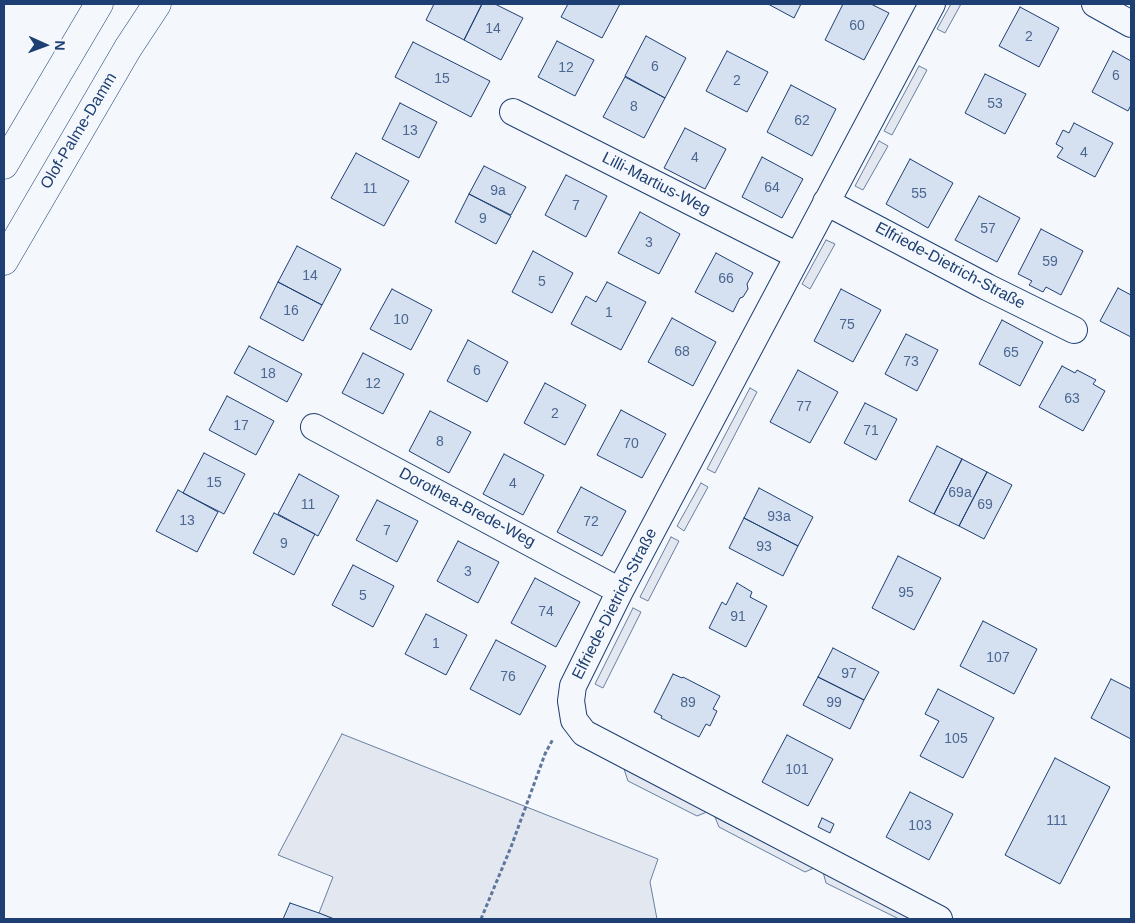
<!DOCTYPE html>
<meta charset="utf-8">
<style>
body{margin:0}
#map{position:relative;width:1135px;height:923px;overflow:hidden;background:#f4f7fb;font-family:Arial,sans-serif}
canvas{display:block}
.frame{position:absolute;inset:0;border:5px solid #1d3f73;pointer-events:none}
.north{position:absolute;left:20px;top:20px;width:50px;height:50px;-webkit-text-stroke:4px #f4f7fb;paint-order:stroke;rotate:92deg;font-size:14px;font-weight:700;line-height:20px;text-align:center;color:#1d3f73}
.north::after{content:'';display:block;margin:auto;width:18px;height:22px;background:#1d3f73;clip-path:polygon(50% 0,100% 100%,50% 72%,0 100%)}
</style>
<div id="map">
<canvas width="1135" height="923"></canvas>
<div class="frame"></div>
<div class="north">N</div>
</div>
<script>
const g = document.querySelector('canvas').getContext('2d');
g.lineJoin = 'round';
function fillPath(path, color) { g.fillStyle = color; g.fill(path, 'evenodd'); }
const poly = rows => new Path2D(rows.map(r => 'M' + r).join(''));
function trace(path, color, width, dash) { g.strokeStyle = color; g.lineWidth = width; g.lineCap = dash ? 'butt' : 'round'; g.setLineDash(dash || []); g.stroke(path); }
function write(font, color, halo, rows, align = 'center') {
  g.font = font + ' Arial,sans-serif'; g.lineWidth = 4; g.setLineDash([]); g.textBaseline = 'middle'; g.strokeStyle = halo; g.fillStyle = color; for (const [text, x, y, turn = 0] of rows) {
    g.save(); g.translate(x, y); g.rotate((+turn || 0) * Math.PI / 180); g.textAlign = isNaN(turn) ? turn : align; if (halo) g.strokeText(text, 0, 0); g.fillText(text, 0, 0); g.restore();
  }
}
const parking = poly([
 [951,4,961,4,945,33,937,29,951,4],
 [919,66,927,70,892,135,884,131,919,66],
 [879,141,888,146,863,190,855,186,879,141],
 [826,240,835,244,810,289,802,284,826,240],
 [750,388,757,392,715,473,707,469,750,388],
 [701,483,708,487,684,531,677,526,701,483],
 [671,537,679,541,648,601,640,597,671,537],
 [633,608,641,612,603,688,595,684,633,608],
 [342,734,658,859,650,882,657,919,334,919,319,913,333,877,278,855,342,734],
 [624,769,707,812,697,816,628,781,624,769],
 [715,817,814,868,805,872,719,827,715,817],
 [823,872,916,919,899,919,826,883,823,872]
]);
fillPath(parking, '#e3e8f0');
trace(parking, '#687fa3', 1);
const building = poly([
 [434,4,482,4,464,40,426,20,434,4],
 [482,4,495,4,523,18,501,60,464,40,482,4],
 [568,4,620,4,602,38,561,17,568,4],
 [768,4,801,4,794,18,768,4],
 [843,4,871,4,889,13,864,60,825,40,843,4],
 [1020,7,1059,28,1039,67,999,46,1020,7],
 [646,36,686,58,665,98,625,76,646,36],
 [557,41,594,60,575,96,538,77,557,41],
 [413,42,490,81,471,117,395,77,413,42],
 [727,51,768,72,747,112,706,91,727,51],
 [1113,51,1131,61,1131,105,1128,111,1092,92,1113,51],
 [985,74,1026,94,1005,134,965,113,985,74],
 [625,77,665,98,644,138,603,117,625,77],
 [791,85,836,109,812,156,767,132,791,85],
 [400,103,437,122,419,158,382,139,400,103],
 [1074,123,1113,143,1095,177,1057,157,1063,148,1056,144,1063,130,1069,133,1074,123],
 [685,128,726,149,705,189,664,168,685,128],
 [356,153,409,181,384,226,331,198,356,153],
 [762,157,803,179,782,218,742,197,762,157],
 [910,159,953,183,928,228,886,204,910,159],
 [484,166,526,187,511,215,469,194,484,166],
 [566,175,607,196,586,237,545,215,566,175],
 [469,194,511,216,496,244,455,222,469,194],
 [979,196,1020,218,997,262,955,240,979,196],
 [640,212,680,234,659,274,618,253,640,212],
 [1041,229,1083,251,1061,295,1046,287,1043,292,1029,285,1032,281,1018,274,1041,229],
 [297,246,341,269,322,305,278,282,297,246],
 [533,251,573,273,552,313,512,292,533,251],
 [716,253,753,273,747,284,748,289,743,297,740,298,733,312,695,292,716,253],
 [278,282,322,305,303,341,260,318,278,282],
 [607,282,646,302,621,350,571,324,586,296,596,302,607,282],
 [1118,288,1131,295,1131,337,1100,321,1118,288],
 [392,289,432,310,411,350,370,329,392,289],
 [841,289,881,310,853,362,814,341,841,289],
 [672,318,716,342,693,386,648,362,672,318],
 [1002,320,1043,342,1020,386,979,364,1002,320],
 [906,334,938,350,917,391,885,374,906,334],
 [468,340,508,362,487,402,447,381,468,340],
 [249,346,302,374,287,402,234,373,249,346],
 [363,353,404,374,383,414,342,393,363,353],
 [1062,366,1075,373,1077,370,1096,380,1093,384,1105,391,1083,431,1039,407,1062,366],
 [798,370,838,392,810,443,770,422,798,370],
 [545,383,586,405,565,445,524,423,545,383],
 [227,396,274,421,256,455,209,430,227,396],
 [865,403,897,419,876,460,844,443,865,403],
 [621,410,666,434,642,478,597,455,621,410],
 [430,411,471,432,449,473,409,451,430,411],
 [937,446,962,459,934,514,909,501,937,446],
 [204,453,245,474,224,514,183,493,204,453],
 [504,454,544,475,523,515,483,494,504,454],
 [962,459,987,472,959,526,934,514,962,459],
 [987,472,1012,485,984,539,959,526,987,472],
 [299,474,339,496,318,536,278,514,299,474],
 [581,487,626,511,602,556,557,532,581,487],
 [759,488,813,517,798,546,744,518,759,488],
 [178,490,218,512,197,552,156,531,178,490],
 [377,500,418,521,397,562,356,540,377,500],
 [274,513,315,534,294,575,253,553,274,513],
 [744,518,798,546,783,576,729,548,744,518],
 [458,541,499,562,478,603,437,581,458,541],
 [898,556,941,578,914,630,872,608,898,556],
 [353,565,394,586,373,627,332,605,353,565],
 [535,578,580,602,556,647,511,623,535,578],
 [737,583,752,592,750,597,767,606,746,647,709,628,722,602,726,605,737,583],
 [426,614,467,635,446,675,405,654,426,614],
 [983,621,1037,649,1014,694,960,666,983,621],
 [496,640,546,666,520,715,470,689,496,640],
 [833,648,879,672,864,700,818,677,833,648],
 [673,674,682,678,683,677,720,696,713,709,717,711,710,726,706,724,699,737,661,718,662,716,654,712,673,674],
 [818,677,864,700,850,729,803,705,818,677],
 [1111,679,1131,689,1131,739,1091,718,1111,679],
 [938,689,994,718,963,778,920,756,939,721,925,714,938,689],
 [787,735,833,759,808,806,762,782,787,735],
 [1055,758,1110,787,1060,884,1005,855,1055,758],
 [910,792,953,814,929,860,886,837,910,792],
 [822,818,834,824,830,833,818,827,822,818],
 [290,903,319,913,334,919,283,919,290,903]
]);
fillPath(building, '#d5e0f0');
trace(building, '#1d3f73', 1);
const minor = poly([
 [932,4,620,591,573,686,571,701,574,720,584,733,939,919],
 [1095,4,1131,24],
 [513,112,798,256],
 [826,202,987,287,1074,330],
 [314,427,620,591]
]);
const trunk = poly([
 [4,165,99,4],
 [4,261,128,48,157,4]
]);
trace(minor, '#1d3f73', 28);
trace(trunk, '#1d3f73', 29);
trace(poly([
 [481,919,511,847,545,754,553,739]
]), '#5e769c', 3, [4, 2.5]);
trace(minor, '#f4f7fb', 26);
trace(trunk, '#f4f7fb', 28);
write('14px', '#4b6792', null, [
 ["60",857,26],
 ["14",493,29],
 ["2",1029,37],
 ["6",655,67],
 ["12",566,68],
 ["6",1116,76],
 ["15",442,79],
 ["2",737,81],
 ["53",995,104],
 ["8",634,107],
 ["62",802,121],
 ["13",410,131],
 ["4",1084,153],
 ["4",695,158],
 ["64",772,188],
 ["11",370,189],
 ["9a",498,191],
 ["55",919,194],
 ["7",576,206],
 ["9",483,219],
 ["57",988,229],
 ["3",649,243],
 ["59",1050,262],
 ["14",310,276],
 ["66",726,279],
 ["5",542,282],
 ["16",291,311],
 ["1",609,313],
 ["10",401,320],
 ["75",847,325],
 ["68",682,352],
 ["65",1011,353],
 ["73",911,362],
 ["6",477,371],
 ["18",268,374],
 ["12",373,384],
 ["63",1072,399],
 ["77",804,407],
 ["2",555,414],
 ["17",241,426],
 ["71",871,431],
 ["8",440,442],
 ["70",631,444],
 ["15",214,483],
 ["4",513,484],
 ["69a",960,493],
 ["11",308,505],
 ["69",985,505],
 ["93a",779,517],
 ["13",187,521],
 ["72",591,522],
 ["7",387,531],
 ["9",284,544],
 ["93",764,547],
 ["3",468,572],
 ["95",906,593],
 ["5",363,596],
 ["74",546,612],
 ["91",738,617],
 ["1",436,644],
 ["107",998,658],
 ["97",849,674],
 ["76",508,677],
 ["89",688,703],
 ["99",834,703],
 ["105",956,739],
 ["101",797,770],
 ["111",1057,821],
 ["103",920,826]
]);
write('16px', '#1d3f73', '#f4f7fb', [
 ["Olof-Palme-Damm",79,131,-59],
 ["Lilli-Martius-Weg",656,184,27],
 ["Elfriede-Dietrich-Straße",950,266,28],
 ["Dorothea-Brede-Weg",467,508,28],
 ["Elfriede-Dietrich-Straße",615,604,-63]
]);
</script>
